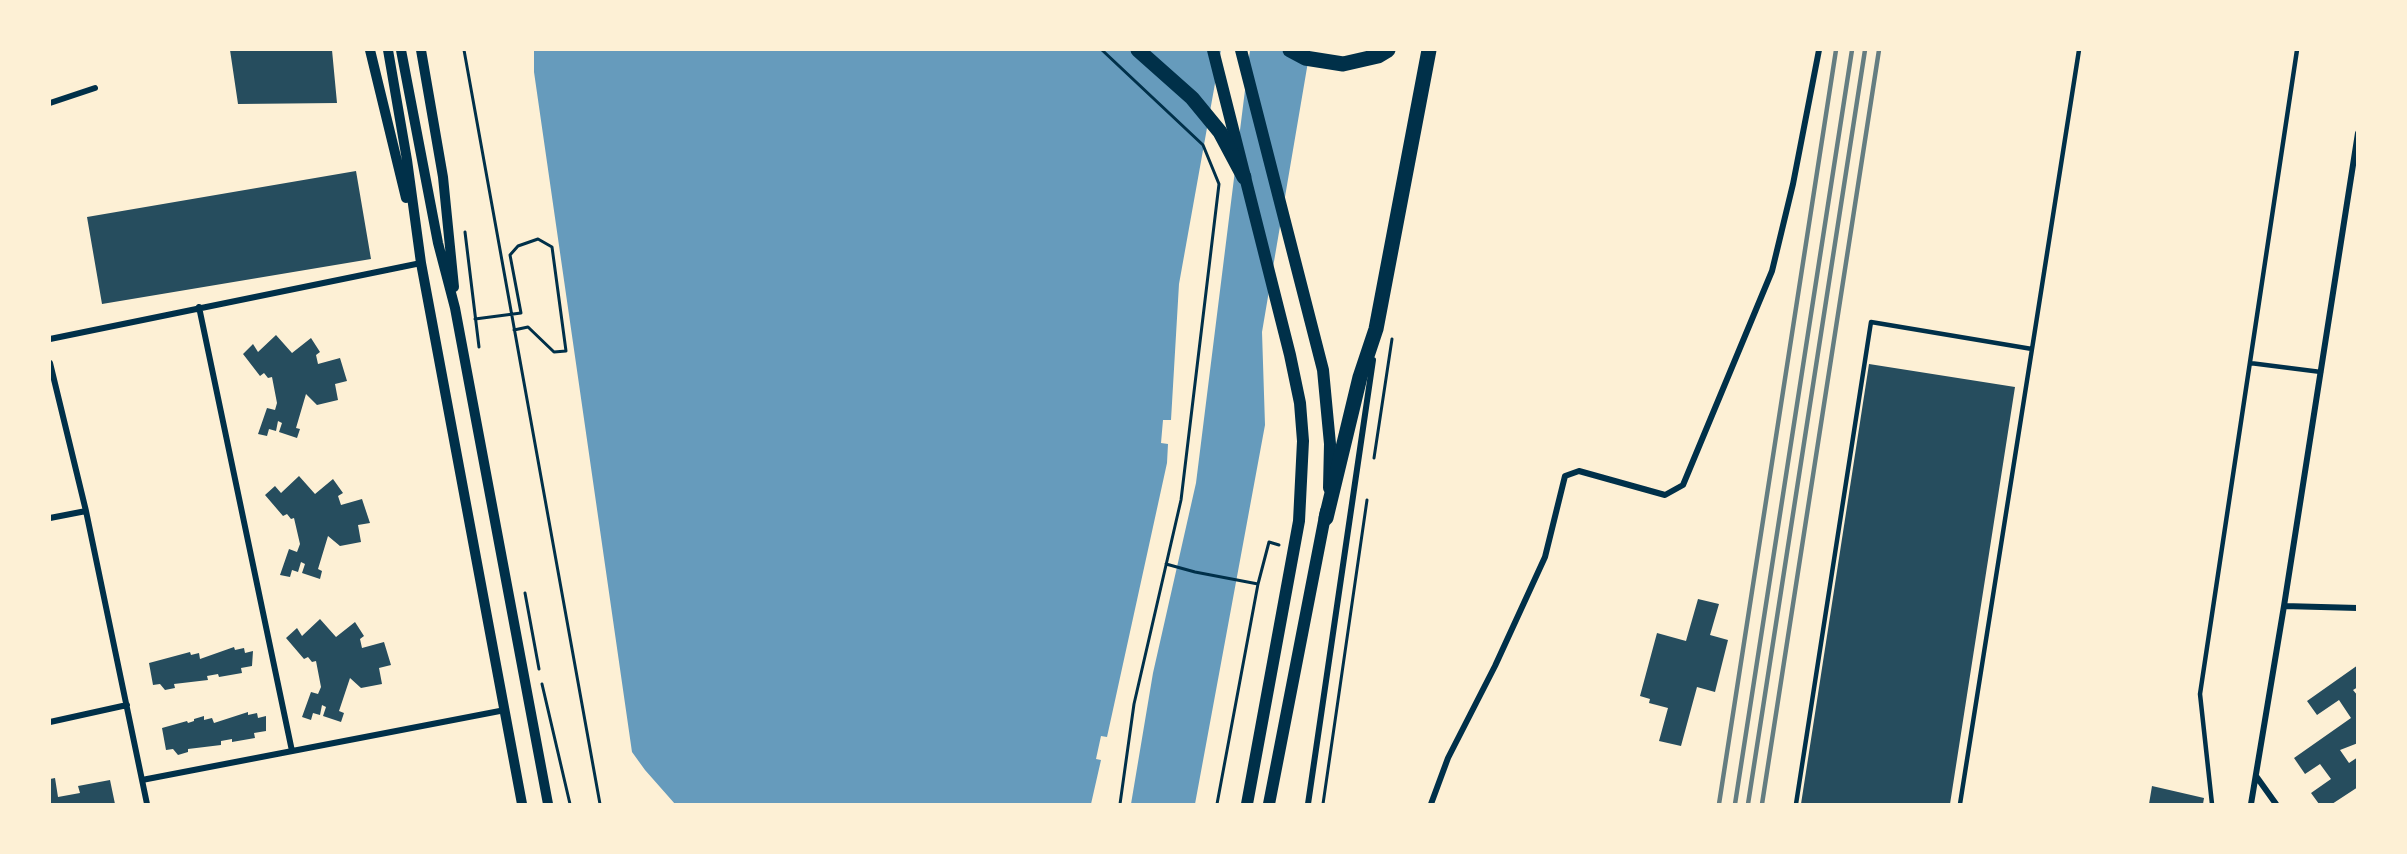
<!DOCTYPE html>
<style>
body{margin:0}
#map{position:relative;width:2407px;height:854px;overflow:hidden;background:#fdf0d5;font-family:Figtree,sans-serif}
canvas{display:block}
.frame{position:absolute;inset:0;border:51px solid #fdf0d5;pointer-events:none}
</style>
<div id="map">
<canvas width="2407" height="854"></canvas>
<div class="frame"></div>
</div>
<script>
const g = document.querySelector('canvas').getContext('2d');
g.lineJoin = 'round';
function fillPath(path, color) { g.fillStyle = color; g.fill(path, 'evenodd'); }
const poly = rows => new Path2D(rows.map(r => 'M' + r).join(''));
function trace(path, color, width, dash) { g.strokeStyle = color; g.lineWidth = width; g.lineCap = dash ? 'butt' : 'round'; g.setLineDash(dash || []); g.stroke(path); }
fillPath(poly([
 [534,50,1221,50,1179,284,1171,420,1163,420,1161,443,1168,444,1167,463,1107,737,1101,736,1096,759,1101,760,1091,804,675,804,645,770,632,752,534,72],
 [1250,50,1310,50,1262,332,1265,425,1195,804,1131,804,1153,673,1196,483]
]), '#669bbc');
fillPath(poly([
 [230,50,332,50,337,103,238,104],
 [356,171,371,259,102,304,87,217],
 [276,335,292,353,311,338,320,352,316,355,318,364,340,358,347,381,335,384,338,400,317,405,306,394,296,428,300,429,297,438,279,432,282,423,278,421,276,431,269,429,267,436,258,434,267,408,275,410,277,403,272,377,268,378,264,373,260,376,243,354,253,344,258,352],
 [1869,364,2015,387,1950,804,1801,804],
 [299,476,315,494,333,479,343,493,338,496,341,505,362,499,370,523,358,525,361,542,340,546,328,536,318,569,322,571,320,579,302,573,305,564,301,562,298,572,292,570,290,577,280,575,289,549,297,552,300,544,294,518,291,519,287,514,283,516,265,495,275,486,281,493],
 [1698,599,1719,604,1710,635,1728,640,1715,692,1697,687,1681,746,1659,741,1668,708,1649,703,1650,699,1640,696,1657,633,1686,641],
 [320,619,336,637,355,622,364,636,360,639,362,648,384,642,391,665,379,668,382,684,361,688,350,678,339,711,344,713,341,722,323,716,326,707,322,705,320,715,313,713,311,720,302,717,311,692,318,694,321,687,316,661,312,662,308,657,304,659,286,638,297,628,302,636],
 [234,647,235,650,244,648,245,653,253,651,252,666,241,668,242,673,219,677,218,674,207,676,208,680,174,684,175,688,165,690,160,684,153,685,149,663,190,652,191,655,199,653,200,659],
 [2358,665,2358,687,2353,690,2358,696,2358,743,2340,750,2349,763,2358,757,2358,787,2332,804,2319,804,2311,793,2331,779,2320,764,2305,774,2294,758,2351,718,2339,700,2317,715,2307,701],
 [248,712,248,715,257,713,258,718,266,716,266,731,254,733,255,738,232,742,232,739,221,741,221,745,188,749,188,752,178,755,173,749,166,750,162,728,187,721,188,723,194,721,194,719,204,716,204,720,212,718,214,723],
 [55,778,58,797,80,793,78,786,110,780,115,804,50,804,50,779],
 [2152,786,2204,798,2203,804,2149,804]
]), '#264d5e');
trace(poly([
 [464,50,600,804],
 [1102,50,1203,145,1219,184,1181,500,1134,704,1120,804],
 [465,232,479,347],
 [475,319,521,313,510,255,518,246,538,239,552,247,566,351,554,352,528,327,514,330],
 [1374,458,1392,339],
 [1166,564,1195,572,1258,584],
 [525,593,539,669],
 [542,684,570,804],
 [1217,804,1258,584,1269,542,1279,545],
 [1323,804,1367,500]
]), '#003049', 3);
trace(poly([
 [2032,349,2079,50],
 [2250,363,2321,372],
 [1796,804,1871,322,2032,349,1960,804],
 [2212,804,2200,694,2297,50]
]), '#003049', 4.5);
trace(poly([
 [50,103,95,88],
 [199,307,292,751],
 [50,339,421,263],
 [50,363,86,511,147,804],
 [50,518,86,511],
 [2284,606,2358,608],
 [50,722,127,705],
 [2256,776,2276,804],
 [142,780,505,710],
 [1308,804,1373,360],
 [1431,804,1448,758,1495,666,1545,557,1565,476,1579,471,1665,495,1683,485,1772,271,1793,184,1819,50],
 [2251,804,2284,606,2358,133]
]), '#003049', 6);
trace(poly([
 [370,50,406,198],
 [388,50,407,160,421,263,522,804],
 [401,50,438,243,455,308,548,804],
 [421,50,443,177,454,287]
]), '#003049', 10);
trace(poly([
 [1213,50,1290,355,1300,403,1303,441,1299,521,1247,804],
 [1241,50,1323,370,1330,444,1329,488],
 [1269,804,1326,511]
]), '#003049', 12);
trace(poly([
 [1138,50,1192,98,1220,132,1244,177],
 [1290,50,1305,58,1343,64,1378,56,1388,50],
 [1326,518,1360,377,1376,329,1429,50]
]), '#003049', 15);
trace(poly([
 [1719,804,1836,50],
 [1735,804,1852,50],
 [1748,804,1865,50],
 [1762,804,1879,50]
]), '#657d81', 4.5);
</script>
